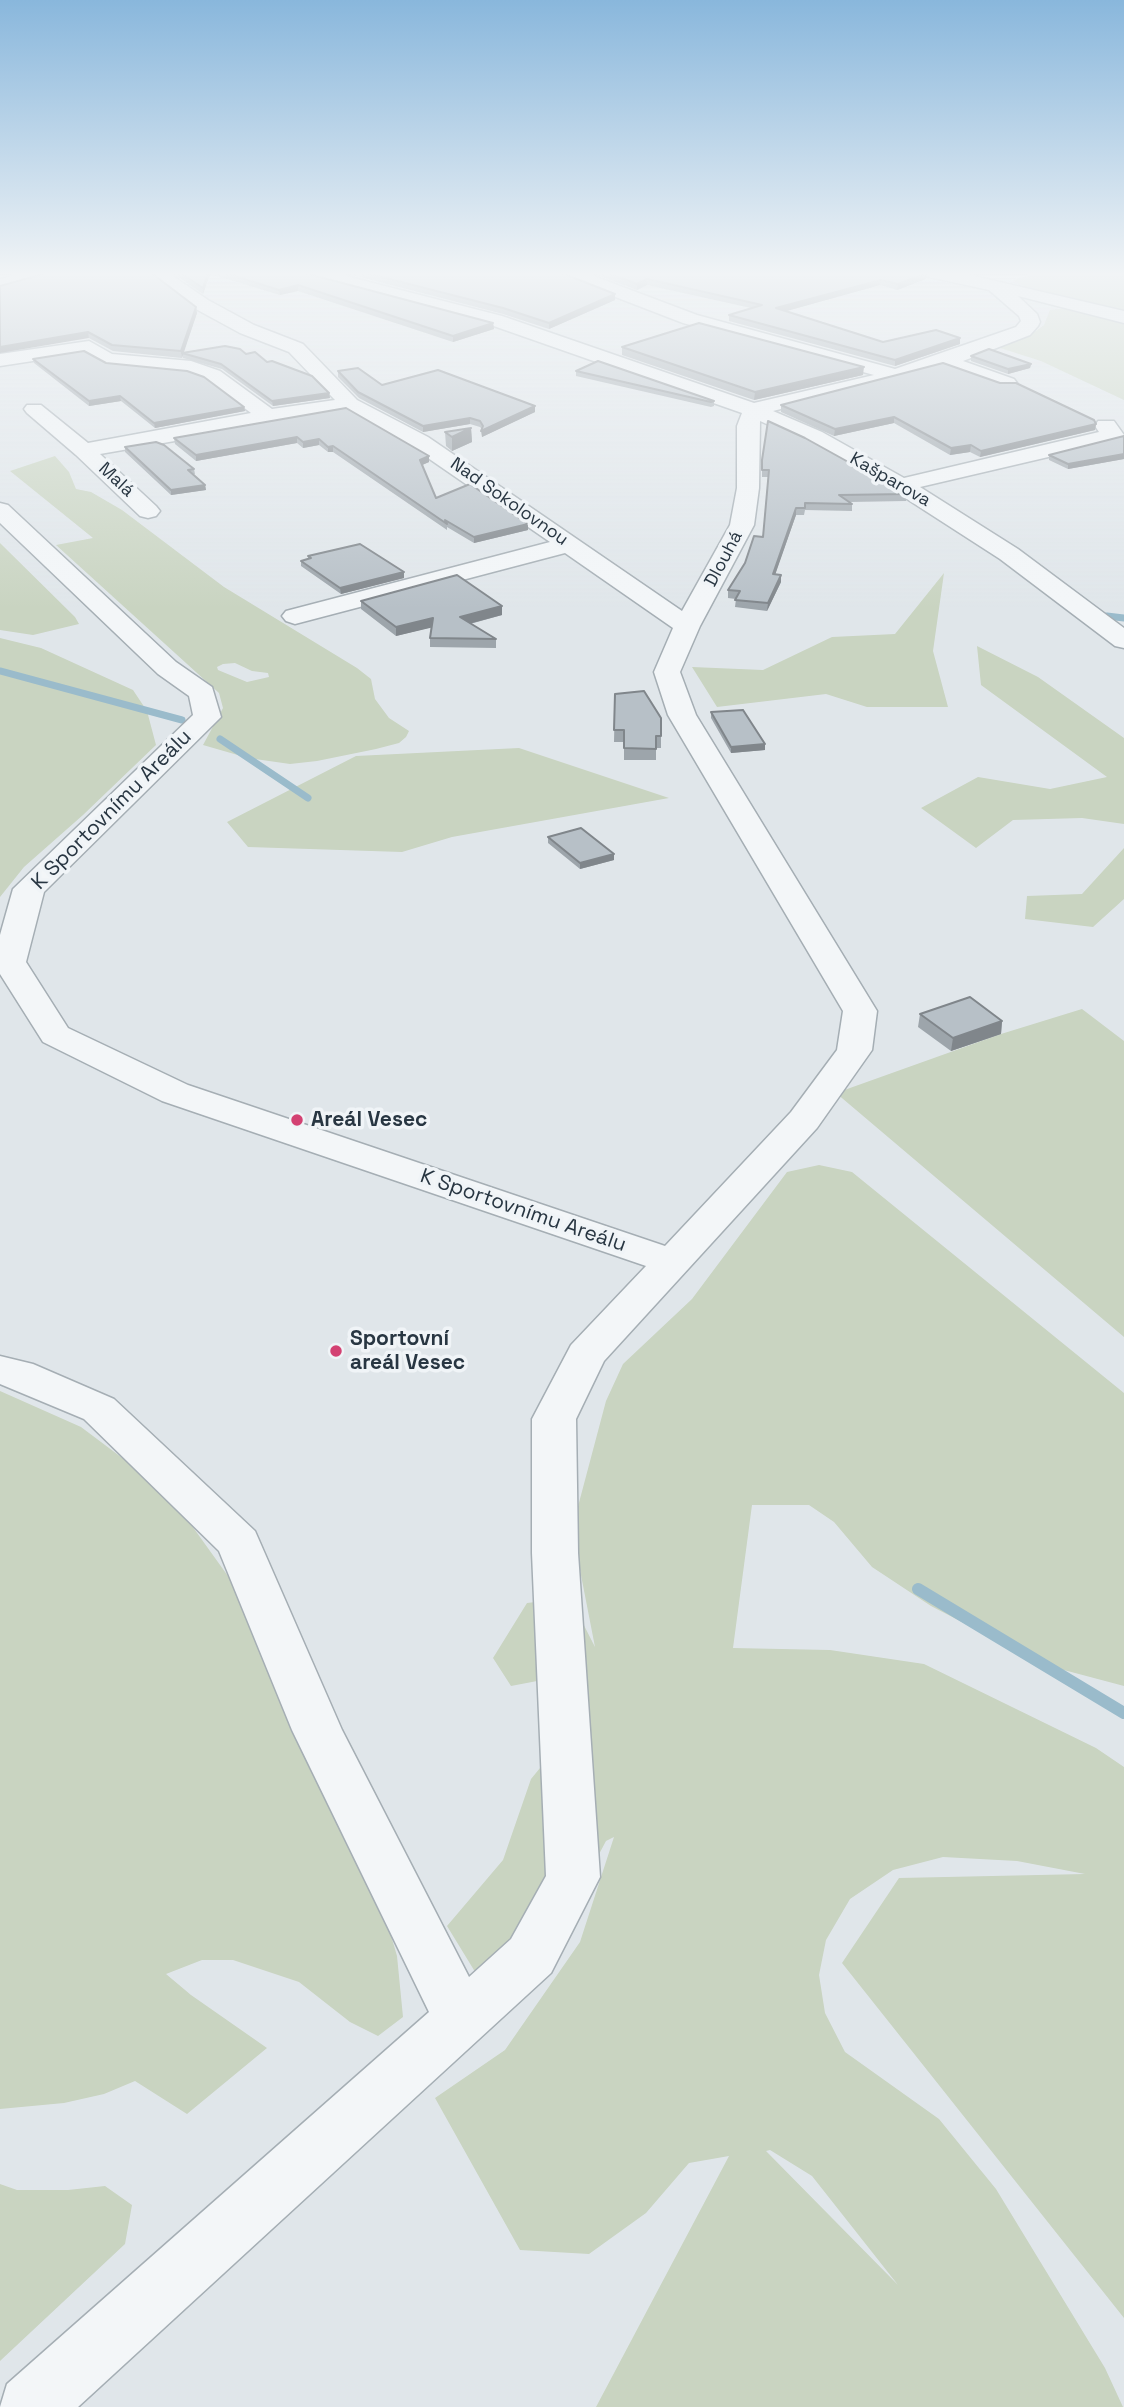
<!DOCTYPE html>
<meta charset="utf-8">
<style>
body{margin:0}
canvas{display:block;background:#e0e6ea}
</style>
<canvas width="1124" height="2407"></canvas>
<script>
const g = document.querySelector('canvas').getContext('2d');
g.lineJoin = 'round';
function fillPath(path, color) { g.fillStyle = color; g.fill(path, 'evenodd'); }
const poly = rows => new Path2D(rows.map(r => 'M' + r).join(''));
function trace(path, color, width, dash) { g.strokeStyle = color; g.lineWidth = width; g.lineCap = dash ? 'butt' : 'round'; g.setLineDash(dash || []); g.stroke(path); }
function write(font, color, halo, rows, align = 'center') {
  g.font = font + ' "Space Grotesk",sans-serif'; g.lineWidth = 7; g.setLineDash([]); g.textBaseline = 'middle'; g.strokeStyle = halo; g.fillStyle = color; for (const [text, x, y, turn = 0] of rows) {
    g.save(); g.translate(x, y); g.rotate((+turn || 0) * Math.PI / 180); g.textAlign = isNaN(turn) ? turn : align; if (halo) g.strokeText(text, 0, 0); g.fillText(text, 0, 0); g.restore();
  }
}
fillPath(poly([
 [1025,272,1124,272,1124,313,1028,289,1012,280,1028,276],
 [1066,308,1124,320,1124,400,1041,361,997,347,1036,331,1044,325,1050,310],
 [55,456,69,472,76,489,91,492,122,510,224,587,357,668,371,679,375,699,389,718,409,731,406,737,399,743,376,749,317,761,290,764,248,758,203,745,223,708,219,693,56,545,93,538,10,471],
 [235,663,252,671,268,673,269,677,247,682,218,670,217,667,223,664],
 [0,543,75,617,79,624,33,635,0,630],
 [944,573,933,651,948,707,867,707,826,694,717,707,692,667,763,670,832,637,895,634],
 [0,638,41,648,133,690,147,711,156,745,83,815,24,867,0,897],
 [977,646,1038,677,1124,738,1124,824,1082,818,1013,820,976,848,921,808,978,777,1050,789,1107,777,981,685],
 [519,748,669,798,452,837,402,852,248,847,227,822,356,756],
 [1124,848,1124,899,1093,927,1025,919,1027,896,1082,894],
 [1082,1009,1124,1041,1124,1337,836,1093,1001,1034],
 [819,1165,852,1172,1124,1393,1124,1686,1045,1665,931,1606,872,1567,834,1522,809,1505,752,1505,733,1648,830,1650,924,1664,1096,1748,1124,1767,1124,2318,842,1963,899,1878,1085,1874,1017,1861,943,1857,893,1870,850,1899,826,1940,819,1975,825,2013,845,2052,939,2119,996,2189,1105,2368,1123,2407,596,2407,729,2156,689,2163,646,2213,589,2254,520,2250,435,2098,505,2050,580,1942,614,1837,606,1841,539,1967,477,1975,447,1926,503,1860,531,1779,586,1712,579,1673,511,1686,493,1658,527,1603,570,1598,595,1647,572,1529,606,1401,623,1364,692,1299,787,1172],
 [770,2150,812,2176,898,2285,766,2151],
 [0,1391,81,1427,145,1475,182,1512,238,1590,379,1894,397,1956,403,2017,378,2036,350,2022,299,1982,233,1960,202,1960,166,1974,191,1995,267,2048,187,2114,135,2081,104,2094,64,2103,0,2109],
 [0,2184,17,2190,68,2190,105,2186,132,2205,125,2244,0,2361]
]), '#c9d4c1');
trace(poly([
 [1107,616,1124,618],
 [0,671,182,720],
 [220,739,308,798]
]), '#9abbcb', 7);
trace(poly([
 [918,1589,1124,1713]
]), '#9abbcb', 12);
const minor = poly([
 [27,272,56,272,53,276,0,290,0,279,27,272],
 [146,272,167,272,208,300,254,325,303,344,357,400,428,437,682,611,730,525,737,488,737,426,742,413,488,324,303,276,300,272,330,272,502,316,754,403,874,375,683,323,561,276,558,272,583,272,697,315,895,369,1016,327,1021,321,1019,316,989,290,925,276,922,272,957,272,1124,311,1124,323,1018,296,1037,314,1040,322,1038,326,1030,335,963,361,1014,379,1017,383,1014,387,1000,387,943,367,773,411,822,432,904,478,1099,432,1095,426,1098,421,1114,421,1124,435,1121,440,920,487,1018,549,1124,628,1124,648,1115,646,1000,559,893,490,806,442,760,421,759,488,754,525,700,626,680,672,696,715,877,1011,872,1050,817,1128,604,1361,576,1419,578,1553,600,1877,551,1973,78,2407,0,2407,7,2384,429,2012,292,1730,219,1551,84,1419,0,1384,0,1356,33,1364,114,1399,255,1531,342,1730,469,1977,511,1939,546,1876,532,1553,532,1419,571,1345,646,1266,162,1101,43,1042,0,974,0,935,13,889,193,715,189,696,158,674,0,523,0,503,8,505,176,662,212,687,221,717,44,892,26,962,68,1028,188,1085,665,1246,791,1112,837,1050,843,1011,668,715,654,672,673,628,565,553,295,624,286,621,282,616,286,611,550,542,412,447,347,411,100,454,156,506,160,511,156,516,148,518,140,516,76,455,27,413,24,409,27,405,41,405,88,443,251,413,206,379,188,373,107,365,85,353,0,366,0,354,89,341,112,354,191,361,220,371,272,409,335,400,289,352,240,333,194,308,146,272]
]);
trace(minor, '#a5aeb4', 3);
fillPath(minor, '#f3f6f8');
fillPath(poly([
 [50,272,197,313,183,353,246,354,267,362,329,393,330,398,273,406,222,369,183,358,183,355,182,358,113,351,89,338],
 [171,272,301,272,493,323,494,329,453,342,298,291,280,295,210,274,203,294],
 [341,272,559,272,615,300,549,329,503,314],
 [590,272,925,272,927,273,926,279,897,290,880,285,786,311,883,342,960,344,895,366,729,321,729,315,751,308,647,285,637,290],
 [622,347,863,375,754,400,622,355],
 [971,356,1031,364,1030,368,1008,374,971,361],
 [33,359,106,363,244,407,245,411,155,428,121,401,89,406,34,363],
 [338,371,382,385,535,406,535,412,482,437,482,429,480,427,470,424,423,432,359,398,338,377],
 [576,371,714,401,714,406,711,407,576,376],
 [781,405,1096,424,1095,430,980,457,970,452,950,455,894,423,834,436,781,412],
 [346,408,429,462,422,465,436,498,528,524,528,530,474,543,447,527,447,530,333,452,328,452,319,445,303,448,297,443,196,461,175,444,174,438],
 [471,428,472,442,452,451,446,446,445,432],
 [1124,436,1124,459,1068,469,1049,460,1049,455],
 [125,447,194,469,195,474,193,475,205,485,206,490,171,495,125,452],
 [762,467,906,494,906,501,849,502,852,504,852,511,805,510,804,515,796,515,775,574,781,582,767,611,735,607,736,599,728,598,728,590,763,537,768,477,762,477],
 [308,556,404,578,341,594,301,566,301,561,308,559],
 [361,601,502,606,502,615,470,624,496,639,496,648,430,647,430,638,432,627,396,636,361,609],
 [615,694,661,736,661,748,656,748,656,760,624,760,624,742,614,742],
 [711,712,765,750,731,753,711,718],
 [548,837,614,854,614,860,580,869,548,843],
 [920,1014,1002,1021,1001,1034,951,1051,918,1027]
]), '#9da5ab');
fillPath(poly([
 [208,272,210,272,210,274,203,294,203,288],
 [927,273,926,279,897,290,898,284],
 [647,279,647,285,637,290,637,284],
 [881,280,880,285,776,314,776,308],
 [298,285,298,291,280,295,279,290],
 [615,294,615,300,549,329,549,323],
 [196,307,197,313,182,358,181,351],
 [493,323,494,329,453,342,453,336],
 [88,332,89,338,0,353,0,347],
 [960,338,960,344,895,366,895,360],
 [1031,364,1030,368,1008,374,1008,369],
 [864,367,863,375,754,400,755,392],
 [329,393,330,398,273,406,272,401],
 [120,396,121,401,89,406,89,401],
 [535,406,535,412,482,437,481,431],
 [244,407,245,411,155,428,154,423],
 [894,417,894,423,834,436,835,429],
 [470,418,470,424,423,432,423,426],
 [1096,424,1095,430,980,457,981,451],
 [471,428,472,442,452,451,452,437],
 [297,437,297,443,196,461,196,455],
 [319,439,319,445,303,448,303,442],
 [971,445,970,452,950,455,951,448],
 [333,446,333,452,328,452,328,447],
 [1124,454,1124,459,1068,469,1068,464],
 [429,456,429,462,420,466,420,460],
 [205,485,206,490,171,495,171,490],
 [796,508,796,515,773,581,773,574],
 [528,524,528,530,474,543,474,537],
 [404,572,404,578,341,594,340,588],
 [781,575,781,582,767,611,768,603],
 [502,606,502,615,461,626,460,617],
 [433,618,434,627,396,636,396,627],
 [765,744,765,750,731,753,731,747],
 [614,854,614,860,580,869,580,863],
 [1002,1021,1001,1034,951,1051,953,1038]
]), '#80868b');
const building = poly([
 [50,272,150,272,196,307,181,351,112,345,88,332,0,347,0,286,50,272],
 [179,272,208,272,203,288,179,272],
 [222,272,301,272,493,323,453,336,298,285,279,290,222,272],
 [362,272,559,272,615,294,549,323,503,308,362,272],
 [605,272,925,272,927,273,898,284,881,280,776,308,883,342,936,330,960,338,895,360,729,315,762,305,647,279,637,284,605,272],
 [699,323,864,367,755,392,622,347,699,323],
 [225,346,240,349,246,354,255,352,267,362,272,361,312,376,329,393,272,401,221,364,182,353,225,346],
 [989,349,1031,364,1008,369,971,356,989,349],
 [84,351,106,363,187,371,204,377,244,407,154,423,120,396,89,401,33,359,84,351],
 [598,361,714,401,711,402,576,371,598,361],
 [943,363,1000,383,1016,383,1094,420,1096,424,981,451,971,445,951,448,894,417,835,429,781,405,943,363],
 [358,368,382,385,438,370,535,406,481,431,483,426,480,421,470,418,423,426,358,392,338,371,358,368],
 [346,408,429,456,420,460,436,498,470,484,528,524,474,537,445,520,447,524,333,446,328,447,319,439,303,442,297,437,196,455,174,438,346,408],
 [768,421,805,438,906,494,839,495,852,504,805,503,805,508,796,508,773,574,781,575,768,603,735,600,740,591,728,590,745,563,754,536,763,537,769,470,762,470,762,460,768,421],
 [471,428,452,437,445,432,471,428],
 [1124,436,1124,454,1068,464,1049,455,1124,436],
 [156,442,164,445,194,469,188,470,205,485,171,490,125,447,156,442],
 [360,544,404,572,340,588,301,561,311,558,308,556,360,544],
 [457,575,502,606,460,617,496,639,430,638,433,618,396,627,361,601,457,575],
 [644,691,661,718,661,736,656,736,656,749,624,748,624,730,614,730,615,694,644,691],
 [743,710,765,744,731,747,711,712,743,710],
 [581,828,614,854,580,863,548,837,581,828],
 [970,997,1002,1021,953,1038,920,1014,970,997]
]);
fillPath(building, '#b7c0c7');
trace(building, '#80868b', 2);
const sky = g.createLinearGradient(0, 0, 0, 609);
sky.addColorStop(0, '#89b7dc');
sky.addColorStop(0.45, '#f1f4f6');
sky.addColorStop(1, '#f1f4f600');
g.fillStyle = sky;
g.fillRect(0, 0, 1124, 609);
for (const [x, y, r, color] of [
 [297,1120,7,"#d34172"],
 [336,1351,7,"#d34172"]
]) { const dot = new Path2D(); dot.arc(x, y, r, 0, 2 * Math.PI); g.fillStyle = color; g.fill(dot); trace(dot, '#f0f4f7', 2.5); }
write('18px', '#283642', '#f0f4f7', [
 ["Malá",116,480,43],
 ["Kašparova",890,480,30],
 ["Nad Sokolovnou",509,502,35],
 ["Dlouhá",724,559,-62]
]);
write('21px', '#283642', '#f0f4f7', [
 ["K Sportovnímu Areálu",112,810,-45],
 ["K Sportovnímu Areálu",523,1211,19]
]);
write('bold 21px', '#283642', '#f0f4f7', [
 ["Areál Vesec",311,1120],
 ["Sportovní",350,1339],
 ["areál Vesec",350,1363]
], 'left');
</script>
